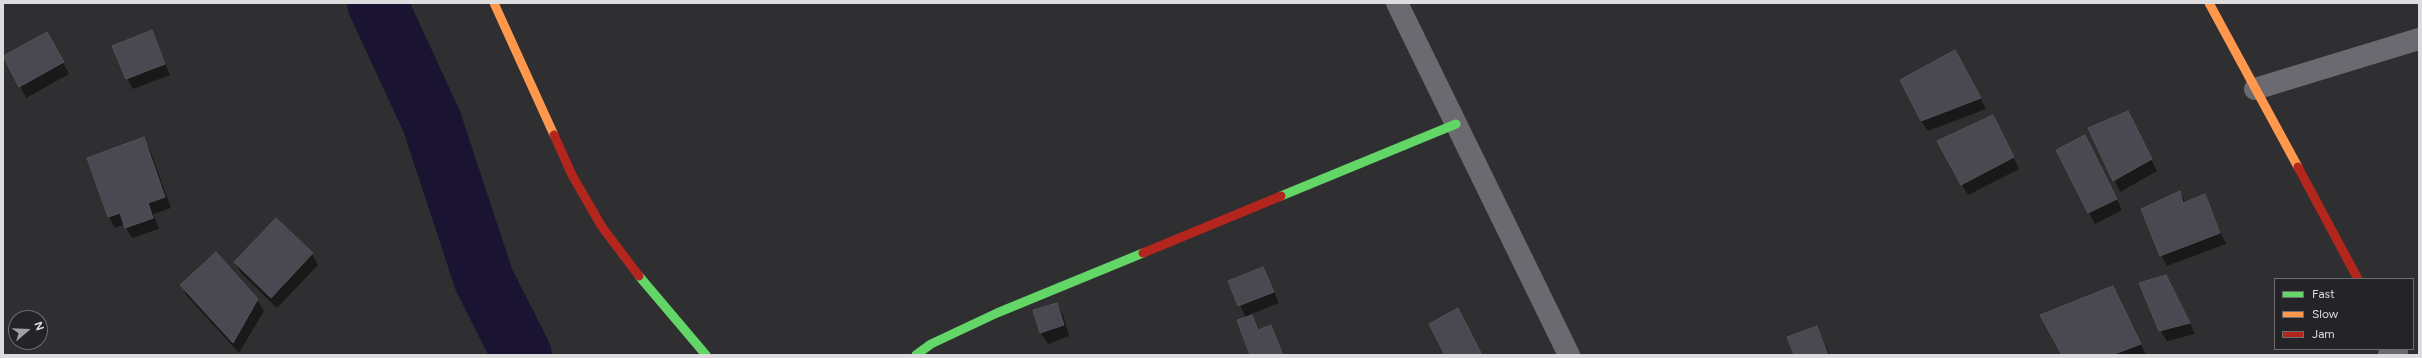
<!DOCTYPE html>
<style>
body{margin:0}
#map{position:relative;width:2422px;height:358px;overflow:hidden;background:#2f2f31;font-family:Figtree,sans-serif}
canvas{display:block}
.frame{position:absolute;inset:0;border:4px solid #dddde0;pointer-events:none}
.legend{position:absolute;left:2274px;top:278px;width:140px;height:72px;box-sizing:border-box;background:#242428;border:1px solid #6e6e72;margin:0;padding:5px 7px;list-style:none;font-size:12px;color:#dddde0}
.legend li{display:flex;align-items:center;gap:8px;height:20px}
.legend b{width:20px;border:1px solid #6e6e72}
.north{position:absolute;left:8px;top:310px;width:40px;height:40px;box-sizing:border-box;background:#242428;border:1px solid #6e6e72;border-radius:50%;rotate:71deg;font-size:11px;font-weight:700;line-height:16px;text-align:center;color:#dddde0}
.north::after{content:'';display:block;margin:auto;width:14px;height:18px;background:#a0a0a3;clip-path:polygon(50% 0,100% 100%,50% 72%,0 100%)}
</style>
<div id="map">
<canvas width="2422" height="358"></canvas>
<div class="frame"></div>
<ul class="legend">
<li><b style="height:5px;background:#63d668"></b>Fast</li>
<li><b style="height:5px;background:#ff974d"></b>Slow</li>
<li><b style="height:5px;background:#b3261e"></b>Jam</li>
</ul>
<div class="north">N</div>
</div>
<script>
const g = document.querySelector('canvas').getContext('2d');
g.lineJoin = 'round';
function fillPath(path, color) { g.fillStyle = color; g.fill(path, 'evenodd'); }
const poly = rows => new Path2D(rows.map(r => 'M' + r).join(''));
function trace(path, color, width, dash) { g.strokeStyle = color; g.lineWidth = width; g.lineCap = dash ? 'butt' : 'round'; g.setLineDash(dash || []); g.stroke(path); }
fillPath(poly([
 [152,31,170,75,133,89,127,78],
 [47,33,69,74,26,98,4,57],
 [1961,63,1986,109,1928,131,1921,121],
 [2133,123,2157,171,2120,192,2090,129],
 [1999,127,2019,169,1968,195,1962,185],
 [144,139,150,150,171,208,153,214,154,217,126,226,126,228,125,224,115,228,109,217,88,158],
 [2091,147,2122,210,2095,224,2057,150],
 [2180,192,2186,203,2204,196,2226,244,2167,266,2161,255],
 [155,218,159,229,132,238,126,228],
 [312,254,318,265,277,308,241,273,235,262],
 [1263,268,1279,303,1251,314,1259,330,1270,326,1284,355,1251,355,1246,318,1229,281],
 [181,285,257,300,264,311,239,353,187,296],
 [2113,287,2146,355,2064,355],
 [2172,287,2195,334,2167,341,2160,330],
 [1056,304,1063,315,1069,336,1048,344,1041,333,1034,311],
 [1817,327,1830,355,1795,355]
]), '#0007');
trace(poly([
 [377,3,432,122,484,280,522,355]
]), '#1a1331', 60);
const building = poly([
 [152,30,165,64,126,79,112,46,152,30],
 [47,32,64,62,19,87,3,56,47,32],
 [1955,50,1981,98,1921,121,1900,80,1955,50],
 [2128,111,2152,159,2113,181,2088,128,2128,111],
 [1993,115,2014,157,1961,185,1937,141,1993,115],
 [2085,135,2117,199,2088,213,2056,150,2085,135],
 [144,137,165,197,148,203,153,218,125,228,120,213,108,217,87,158,144,137],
 [2180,191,2183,203,2205,194,2220,233,2160,256,2141,209,2180,191],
 [276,218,313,253,271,298,234,262,276,218],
 [216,252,258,299,233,343,180,285,216,252],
 [1263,267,1274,292,1238,306,1228,281,1263,267],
 [2166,275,2190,323,2159,331,2139,283,2166,275],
 [2113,286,2141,344,2112,355,2062,355,2040,315,2113,286],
 [1057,303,1064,325,1040,333,1033,310,1057,303],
 [1458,308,1482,355,1445,355,1429,324,1458,308],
 [1252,315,1258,330,1271,325,1283,355,1250,355,1237,320,1252,315],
 [1817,326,1828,355,1794,355,1787,337,1817,326]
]);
fillPath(building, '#4a4851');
trace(building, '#535355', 1);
trace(poly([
 [1397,3,1569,355],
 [2255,89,2419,39],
 [2389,355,2397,351]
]), '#6b6a70', 22);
trace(poly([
 [1281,196,1456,124],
 [639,276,706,355],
 [916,355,931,344,997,313,1143,253]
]), '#63d668', 9);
trace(poly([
 [494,3,554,135],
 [2209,3,2298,167]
]), '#ff974d', 9);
trace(poly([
 [554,135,572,175,602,227,639,276],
 [2298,167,2358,279],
 [1143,253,1281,196]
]), '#b3261e', 9);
</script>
